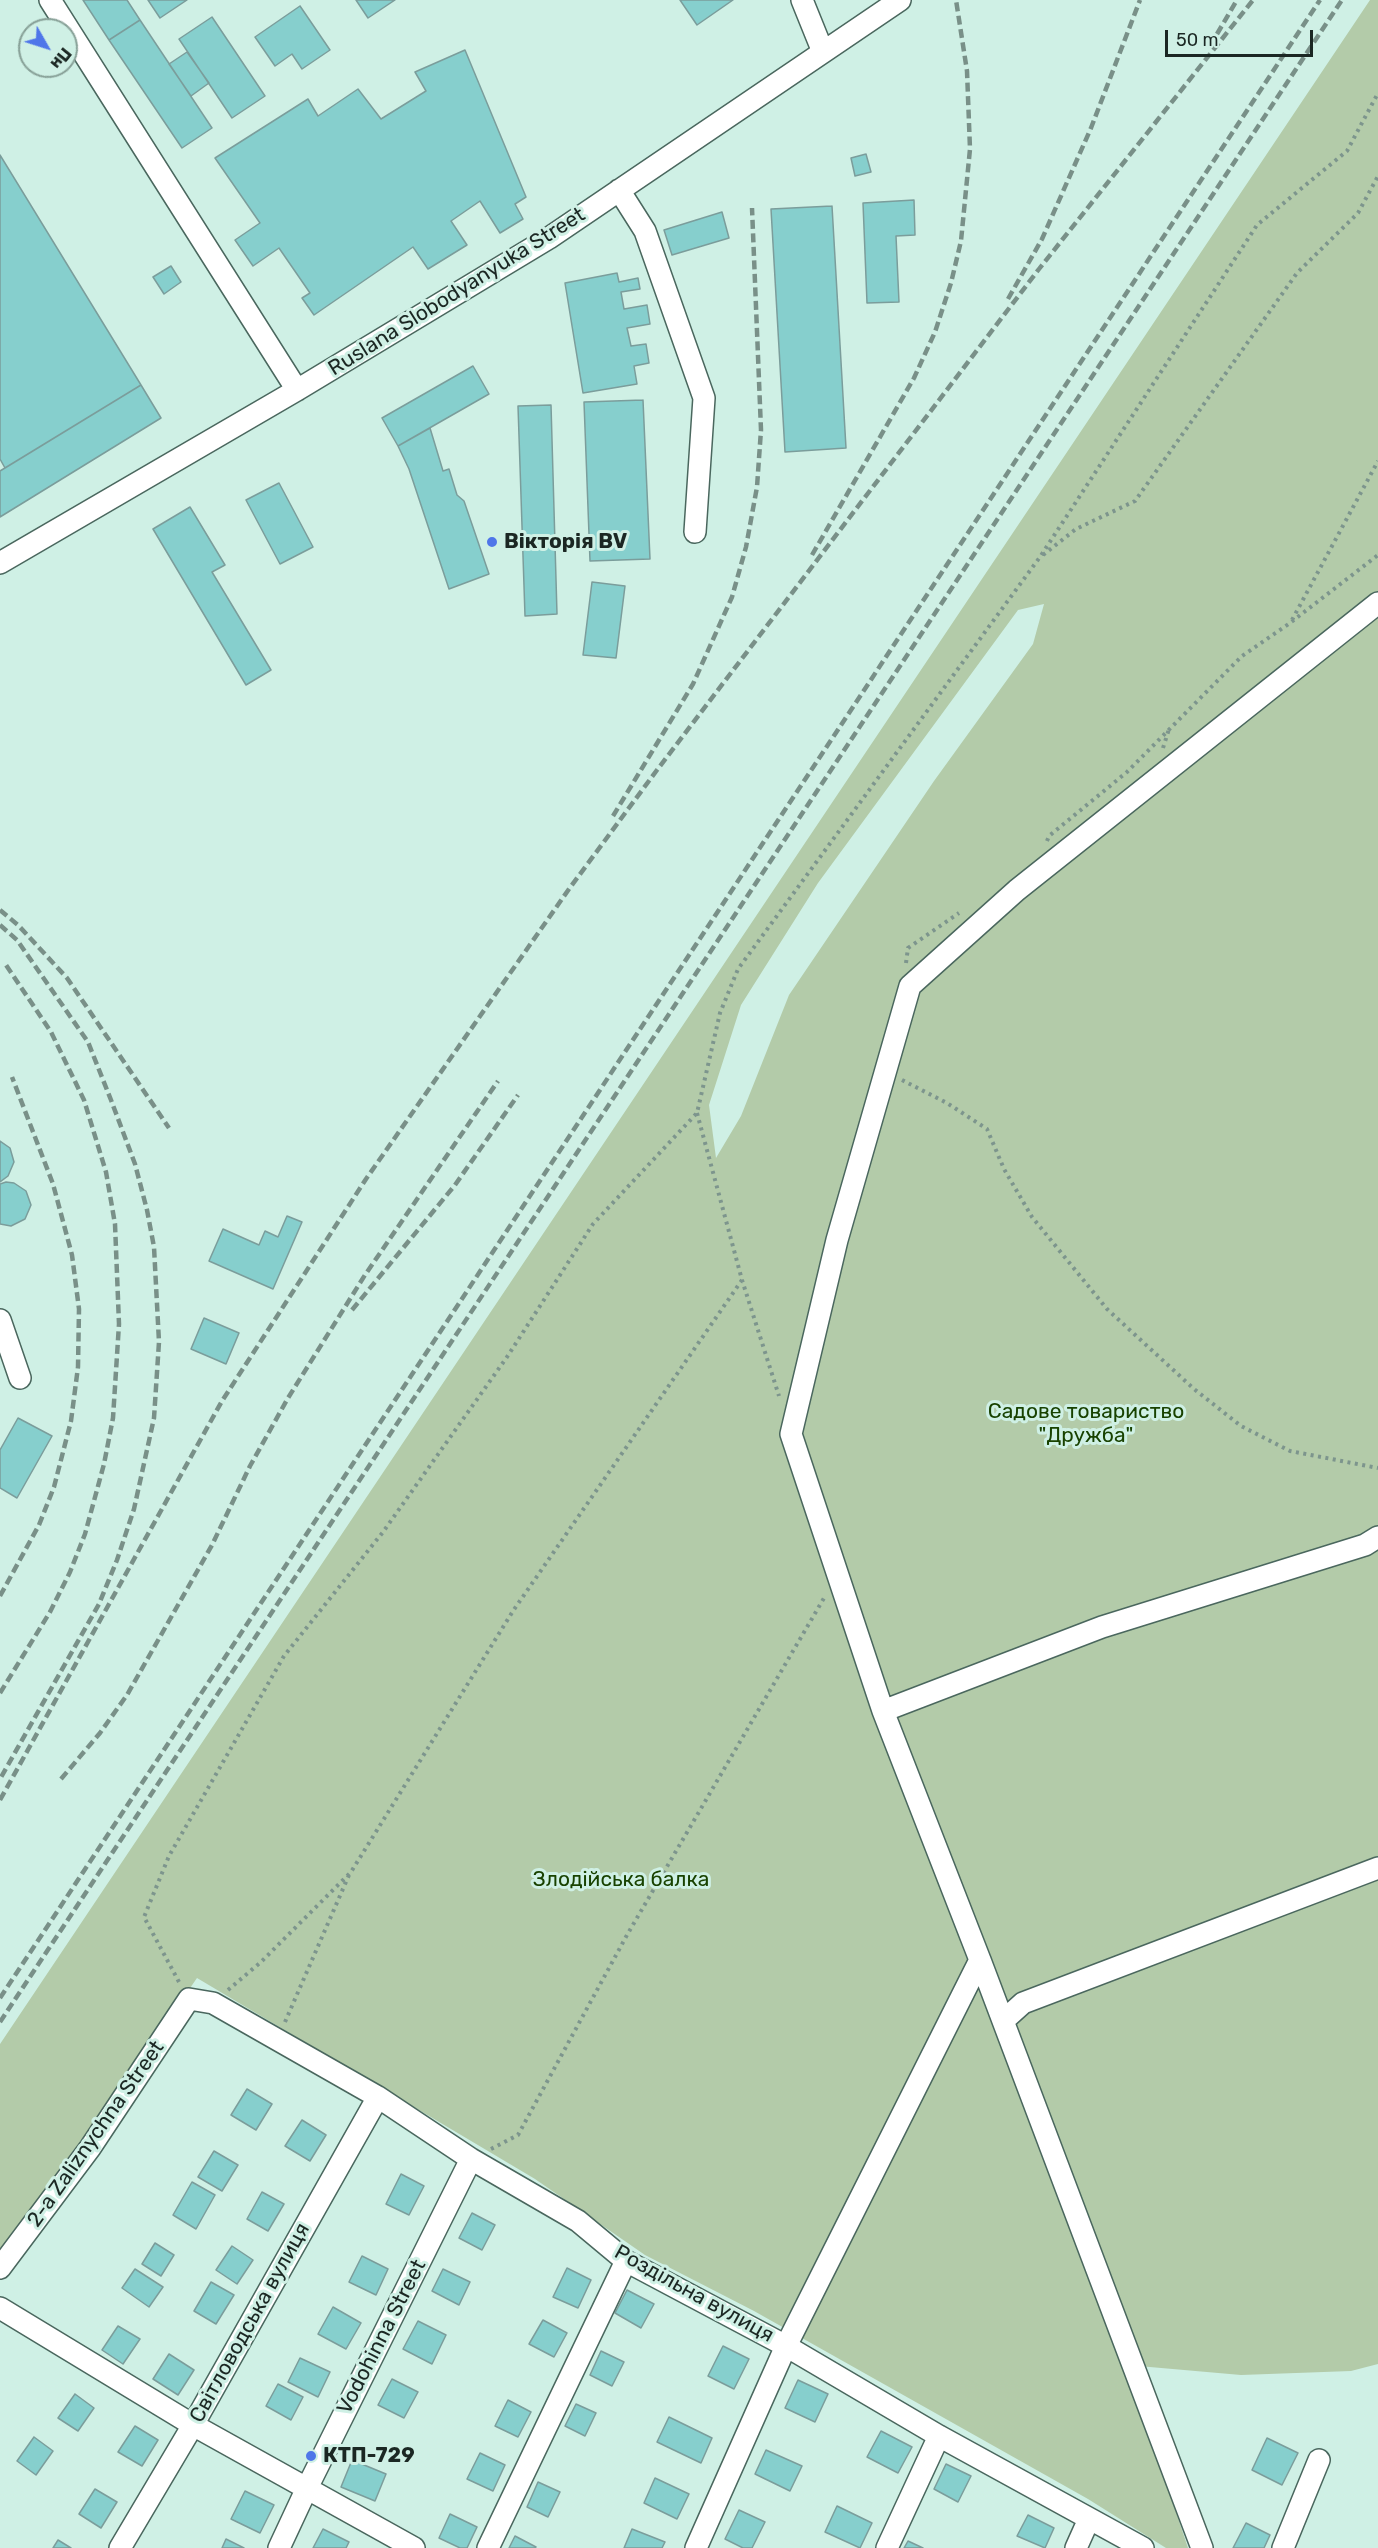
<!DOCTYPE html>
<meta charset="utf-8">
<style>
body{margin:0}
#map{position:relative;width:1378px;height:2548px;overflow:hidden;background:#cff0e5;font-family:Rubik,sans-serif}
canvas{display:block}
.north{position:absolute;left:18px;top:18px;width:60px;height:60px;box-sizing:border-box;background:#cff0e5;border:2px solid #87a097;border-radius:50%;rotate:129deg;font-size:16px;font-weight:700;line-height:24px;text-align:center;color:#1b2723}
.north::after{content:'';display:block;margin:auto;width:21px;height:27px;background:#4f76e9;clip-path:polygon(50% 0,100% 100%,50% 72%,0 100%)}
.scale{position:absolute;left:1165px;top:30px;width:148px;height:27px;box-sizing:border-box;border:3px solid #1b2723;border-top:0;padding-left:8px;font-size:18px;line-height:21px;white-space:nowrap;color:#1b2723;-webkit-text-stroke:4px #cff0e5;paint-order:stroke}
</style>
<div id="map">
<canvas width="1378" height="2548"></canvas>
<div class="north">Пн</div>
<div class="scale">50 m</div>
</div>
<script>
const g = document.querySelector('canvas').getContext('2d');
g.lineJoin = 'round';
function fillPath(path, color) { g.fillStyle = color; g.fill(path, 'evenodd'); }
const poly = rows => new Path2D(rows.map(r => 'M' + r).join(''));
function trace(path, color, width, dash) { g.strokeStyle = color; g.lineWidth = width; g.lineCap = dash ? 'butt' : 'round'; g.setLineDash(dash || []); g.stroke(path); }
function write(font, color, halo, rows, align = 'center') {
  g.font = font + ' Rubik,sans-serif'; g.lineWidth = 6; g.setLineDash([]); g.textBaseline = 'middle'; g.strokeStyle = halo; g.fillStyle = color; for (const [text, x, y, turn = 0] of rows) {
    g.save(); g.translate(x, y); g.rotate((+turn || 0) * Math.PI / 180); g.textAlign = isNaN(turn) ? turn : align; if (halo) g.strokeText(text, 0, 0); g.fillText(text, 0, 0); g.restore();
  }
}
fillPath(poly([
 [1370,0,1378,0,1378,2364,1351,2371,1241,2375,1127,2365,1188,2548,1166,2548,1088,2499,754,2311,645,2255,535,2179,197,1978,94,2127,0,2252,0,2044],
 [1044,604,1033,644,934,781,789,995,741,1116,716,1158,709,1105,741,1005,818,883,1018,610]
]), '#b3cba9');
const building = poly([
 [83,0,127,0,140,20,109,40,83,0],
 [148,0,187,0,160,18,148,0],
 [356,0,395,0,368,18,356,0],
 [680,0,733,0,697,25,680,0],
 [300,6,330,50,302,69,292,54,275,66,255,37,300,6],
 [212,17,265,96,232,118,179,39,212,17],
 [140,20,212,128,182,148,109,40,140,20],
 [465,50,526,197,515,204,523,219,500,233,480,201,451,221,467,245,428,269,413,247,314,315,302,298,310,293,279,248,253,266,235,240,260,223,215,158,308,99,318,116,358,89,381,119,426,91,415,72,465,50],
 [187,52,209,83,191,96,169,64,187,52],
 [866,154,871,172,855,176,851,158,866,154],
 [0,155,141,385,5,468,0,459,0,155],
 [914,200,915,235,896,236,899,302,867,303,863,203,914,200],
 [832,206,846,448,785,452,771,209,832,206],
 [722,212,729,238,672,255,664,230,722,212],
 [171,266,181,282,164,294,153,277,171,266],
 [617,273,619,282,638,278,640,289,621,292,624,309,647,305,650,324,627,328,631,346,646,344,649,363,634,366,637,384,583,393,565,283,617,273],
 [473,366,489,394,398,446,382,418,473,366],
 [141,385,161,418,0,517,0,471,141,385],
 [643,400,650,559,590,561,584,402,643,400],
 [551,405,557,614,525,616,518,406,551,405],
 [430,428,443,471,449,469,457,495,464,501,489,574,449,589,409,469,398,446,430,428],
 [279,483,313,547,280,564,246,500,279,483],
 [190,507,225,565,212,572,271,670,246,685,153,529,190,507],
 [592,582,625,586,616,658,583,655,592,582],
 [0,1141,10,1148,14,1162,8,1176,0,1182,0,1141],
 [6,1182,14,1183,26,1191,31,1205,25,1219,11,1226,0,1224,0,1184,6,1182],
 [287,1216,302,1222,273,1289,209,1261,223,1229,259,1245,265,1231,278,1237,287,1216],
 [204,1318,239,1333,226,1364,191,1349,204,1318],
 [18,1418,52,1436,17,1498,0,1488,0,1450,18,1418],
 [247,2089,272,2104,256,2130,231,2115,247,2089],
 [302,2120,326,2135,310,2161,285,2146,302,2120],
 [214,2151,238,2165,222,2191,198,2177,214,2151],
 [401,2174,424,2186,409,2215,386,2204,401,2174],
 [192,2182,215,2195,196,2229,173,2215,192,2182],
 [262,2192,284,2204,268,2231,247,2219,262,2192],
 [472,2213,495,2225,482,2250,459,2238,472,2213],
 [155,2243,174,2255,161,2276,142,2264,155,2243],
 [232,2246,253,2260,237,2284,216,2270,232,2246],
 [362,2256,388,2269,376,2295,349,2282,362,2256],
 [567,2268,591,2280,578,2308,553,2297,567,2268],
 [135,2269,163,2287,149,2307,122,2288,135,2269],
 [443,2269,470,2282,459,2305,432,2291,443,2269],
 [211,2282,234,2295,216,2324,194,2311,211,2282],
 [627,2290,654,2304,641,2328,615,2313,627,2290],
 [333,2307,361,2323,346,2349,318,2334,333,2307],
 [543,2320,567,2333,554,2357,529,2344,543,2320],
 [418,2321,446,2335,432,2364,403,2349,418,2321],
 [118,2326,140,2339,123,2364,102,2350,118,2326],
 [723,2346,749,2359,734,2389,708,2376,723,2346],
 [601,2351,624,2362,612,2386,590,2375,601,2351],
 [169,2354,194,2370,178,2395,153,2379,169,2354],
 [300,2358,330,2372,318,2397,288,2382,300,2358],
 [392,2379,418,2392,404,2418,378,2405,392,2379],
 [798,2380,828,2394,815,2422,785,2408,798,2380],
 [278,2384,303,2397,291,2420,266,2406,278,2384],
 [75,2394,94,2408,78,2431,58,2418,75,2394],
 [508,2400,531,2412,518,2437,495,2426,508,2400],
 [576,2404,596,2413,585,2436,565,2426,576,2404],
 [669,2417,712,2438,701,2463,657,2442,669,2417],
 [135,2426,158,2440,142,2466,118,2452,135,2426],
 [881,2431,912,2447,898,2473,867,2457,881,2431],
 [34,2437,53,2451,36,2475,17,2461,34,2437],
 [1267,2438,1298,2453,1282,2485,1252,2470,1267,2438],
 [766,2450,802,2466,790,2491,755,2474,766,2450],
 [480,2453,505,2465,493,2491,467,2479,480,2453],
 [352,2460,386,2474,375,2501,341,2487,352,2460],
 [946,2464,971,2476,958,2502,934,2489,946,2464],
 [655,2478,689,2494,677,2519,644,2503,655,2478],
 [538,2482,560,2492,548,2517,527,2507,538,2482],
 [95,2489,117,2502,101,2528,79,2514,95,2489],
 [245,2491,274,2505,260,2533,231,2519,245,2491],
 [837,2506,872,2523,860,2548,825,2532,837,2506],
 [739,2510,765,2522,752,2548,743,2548,725,2539,739,2510],
 [450,2514,477,2527,467,2548,460,2548,439,2538,450,2514],
 [1028,2515,1054,2528,1045,2548,1017,2536,1028,2515],
 [1246,2523,1270,2535,1264,2548,1233,2548,1246,2523],
 [323,2529,349,2542,346,2548,313,2548,323,2529],
 [632,2529,665,2542,662,2548,624,2548,632,2529],
 [515,2536,536,2547,535,2548,509,2548,515,2536],
 [226,2539,244,2548,222,2548,226,2539],
 [58,2540,71,2548,53,2548,58,2540],
 [908,2541,923,2548,904,2548,908,2541]
]);
fillPath(building, '#86cfcd');
trace(building, '#7b9d9b', 1.5);
const minor = poly([
 [50,0,297,390],
 [802,0,823,52],
 [619,190,645,231,704,398,695,532],
 [0,563,297,390,549,238,900,0],
 [0,1320,20,1378],
 [883,1711,1102,1627,1365,1545,1378,1537],
 [980,1960,1202,2548],
 [1003,2021,1023,2003,1378,1868],
 [0,2268,90,2148,189,1999,213,2003,378,2097,471,2159,578,2221,626,2261,786,2346,939,2436,1143,2548],
 [0,2308,193,2425,414,2548],
 [120,2548,193,2425,378,2097],
 [279,2548,307,2488,471,2159],
 [488,2548,626,2261],
 [696,2548,786,2346,980,1960,883,1711,791,1434,837,1240,910,986,1017,890,1378,603],
 [887,2548,939,2436],
 [1076,2548,1089,2519],
 [1283,2548,1319,2460]
]);
trace(minor, '#4a675e', 24);
trace(poly([
 [1043,555,1076,529,1135,501,1297,273,1358,213,1378,176],
 [1292,620,1378,461],
 [1163,748,1169,729],
 [1047,841,1049,836,1127,772,1242,656,1290,623,1378,555],
 [906,963,908,948,959,913],
 [902,1080,947,1103,987,1129,1004,1169,1032,1217,1107,1309,1194,1389,1241,1426,1290,1451,1378,1468],
 [697,1113,742,1280,779,1396],
 [179,1982,144,1917,169,1856,284,1656,383,1532,507,1357,593,1224,697,1113,720,1013,738,969,1040,557,1257,225,1347,151,1378,93],
 [228,1990,261,1962,351,1872,513,1611,742,1280],
 [285,2022,349,1875],
 [491,2149,518,2135,627,1935,824,1598]
]), '#7d958d', 4, [3, 4.5]);
trace(minor, '#fff', 21);
trace(poly([
 [1217,34,1237,0],
 [1008,299,1042,239,1091,128,1140,0],
 [812,555,914,378,935,332,951,283,961,241,970,149,967,71,956,0],
 [613,816,693,684,732,597,746,547,757,487,761,430,752,208],
 [0,910,18,925,67,978,169,1128],
 [0,925,17,940,88,1042,111,1100,135,1164,147,1210,154,1247,159,1342,154,1418,134,1509,117,1560,99,1604,0,1779],
 [352,1310,455,1185,518,1095],
 [0,1596,39,1525,54,1487,71,1421,78,1367,79,1309,72,1255,53,1184,12,1077],
 [0,1693,50,1612,70,1572,85,1534,104,1464,113,1418,119,1324,115,1224,106,1172,84,1100,51,1032,4,962],
 [61,1779,100,1733,127,1695,212,1545,250,1466,288,1398,365,1275,498,1081],
 [0,1800,222,1401,366,1179,569,889,657,770,1039,269,1253,0],
 [0,1998,1320,0],
 [0,2022,1342,0]
]), '#799088', 4.5, [9, 4.5]);
for (const [x, y, r, color] of [
 [492,542,6,"#4f76e9"],
 [311,2456,6,"#4f76e9"]
]) { const dot = new Path2D(); dot.arc(x, y, r, 0, 2 * Math.PI); g.fillStyle = color; g.fill(dot); trace(dot, '#cff0e5', 2); }
write('21px', '#1b2723', '#cff0e5', [
 ["Ruslana Slobodyanyuka Street",457,292,-32],
 ["2-a Zaliznychna Street",96,2134,-55],
 ["Роздільна вулиця",694,2294,29],
 ["Світловодська вулиця",250,2323,-61],
 ["Vodohinna Street",382,2337,-63]
]);
write('bold 21px', '#1b2723', '#cff0e5', [
 ["Вікторія BV",504,542],
 ["КТП-729",323,2456]
], 'left');
write('21px', '#184200', '#cff0e5', [
 ["Садове товариство",1086,1412],
 ["\"Дружба\"",1086,1436],
 ["Злодійська балка",621,1880]
]);
</script>
